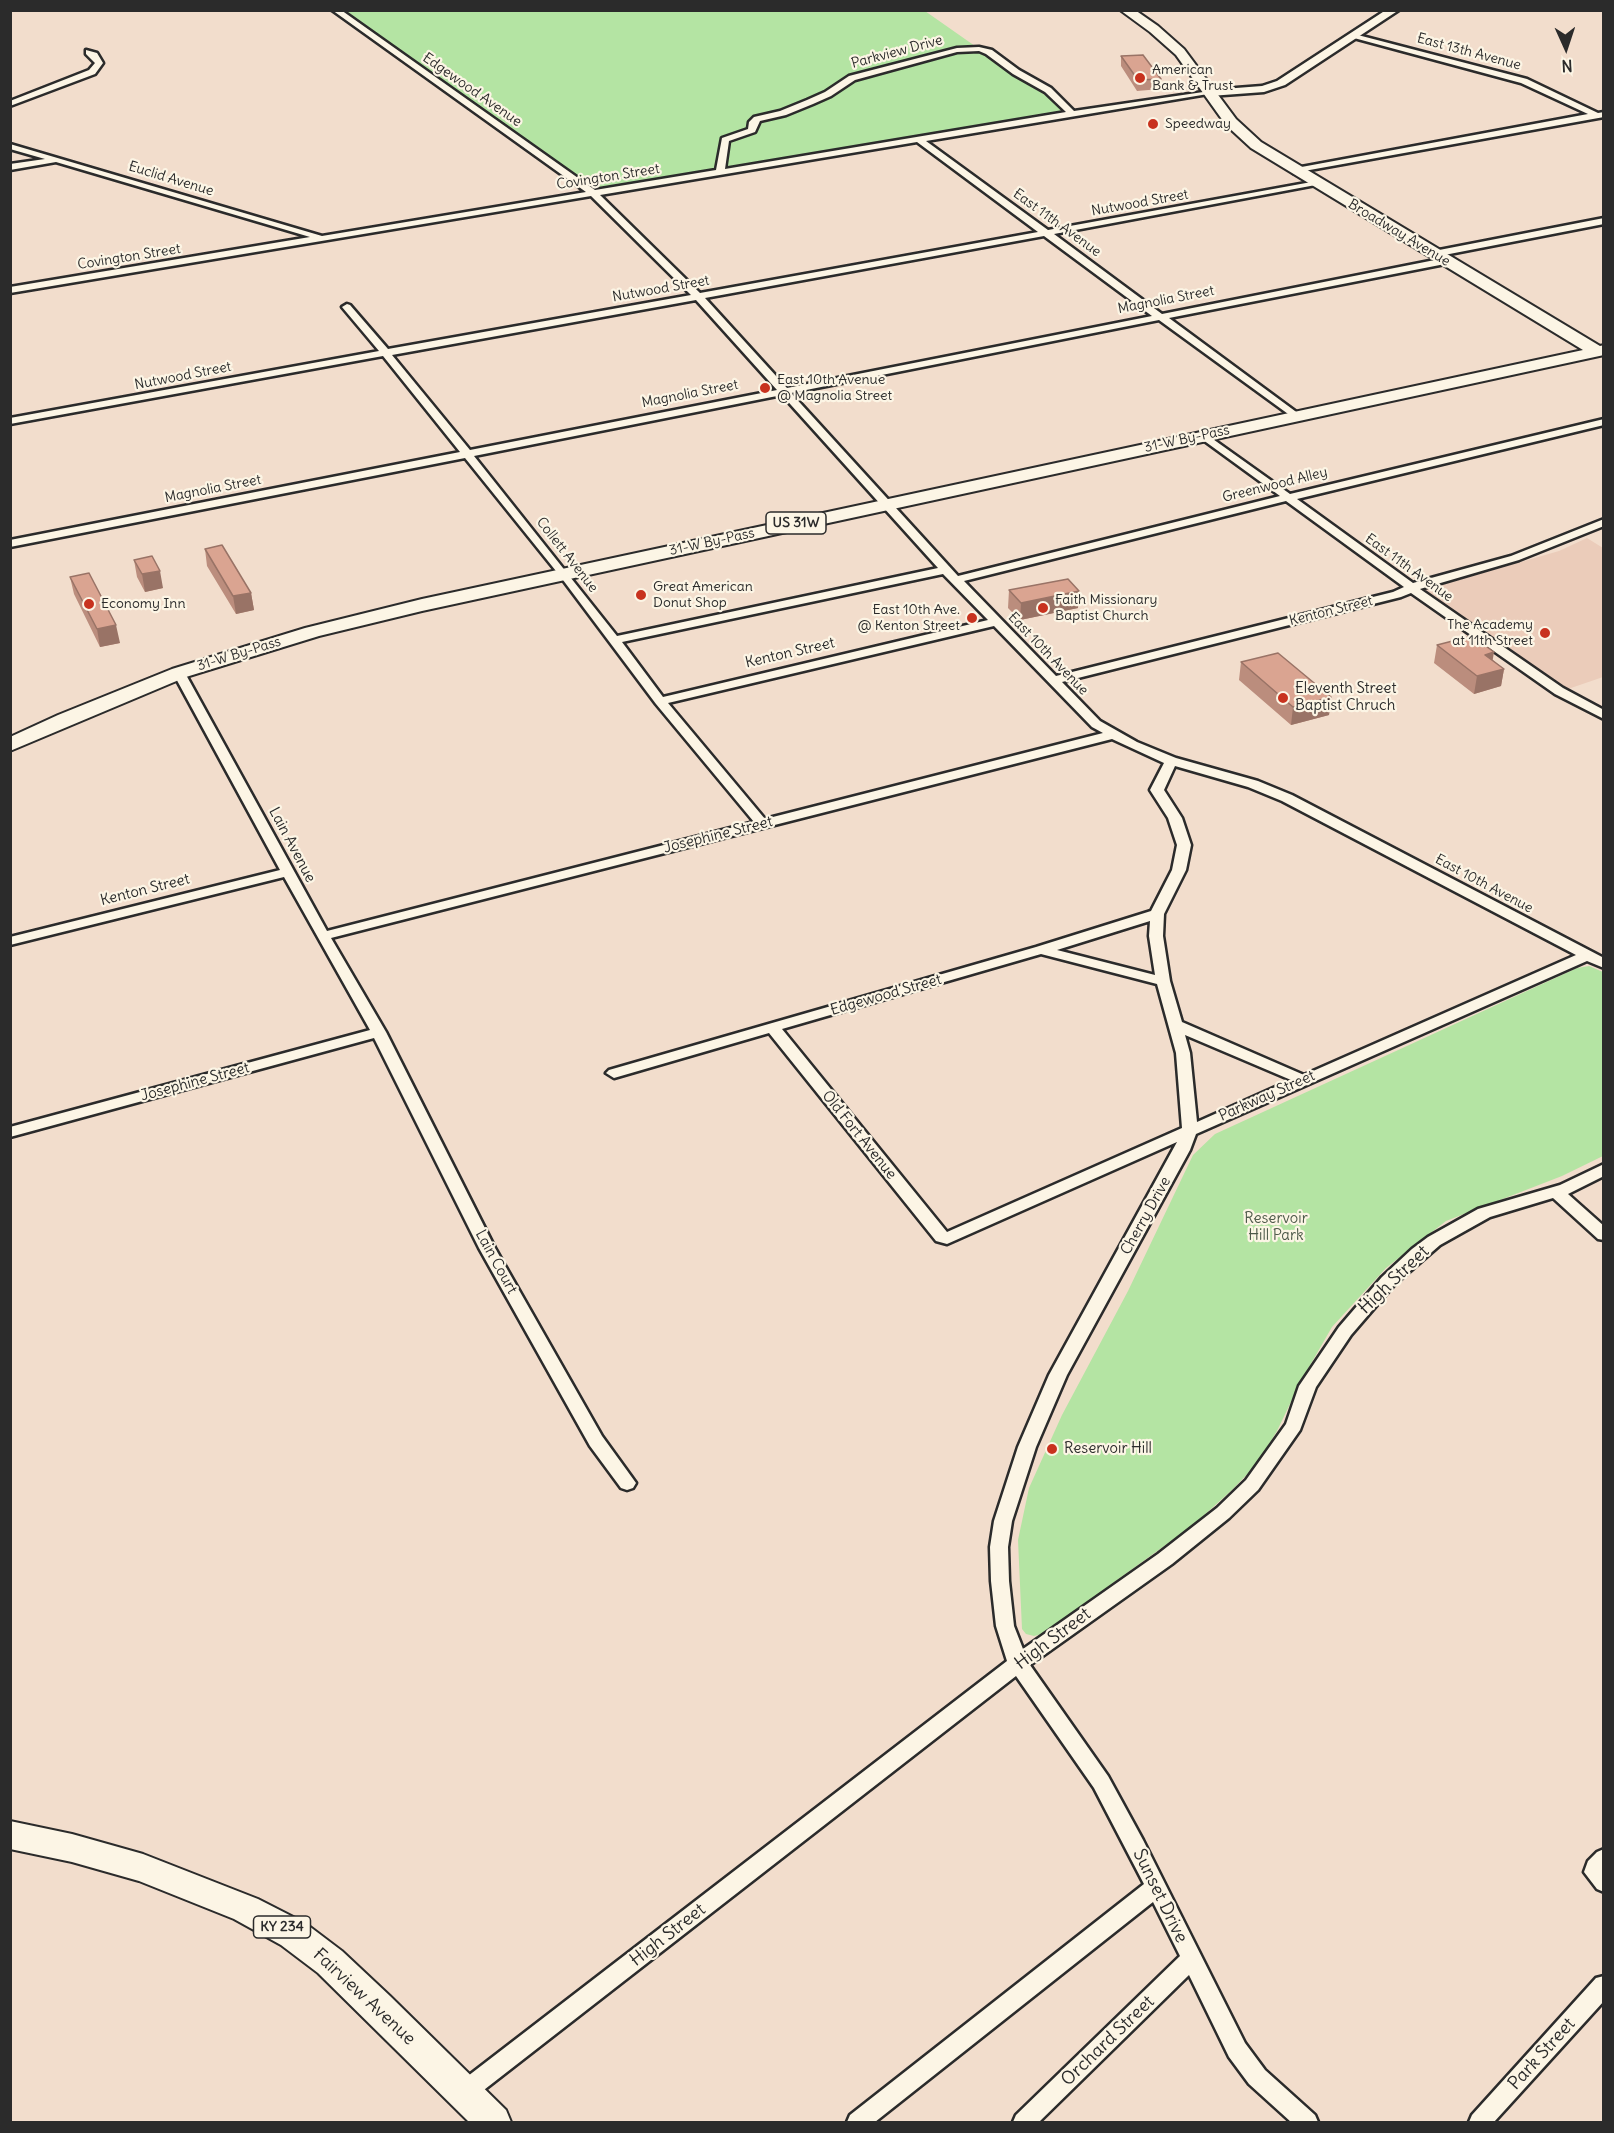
<!DOCTYPE html>
<style>
body{margin:0}
#map{position:relative;width:1614px;height:2133px;overflow:hidden;background:#f2ddcc;font-family:Delius,sans-serif}
canvas{display:block}
.frame{position:absolute;inset:0;border:12px solid #2b2b2b;pointer-events:none}
.north{position:absolute;left:1536px;top:18px;width:60px;height:60px;-webkit-text-stroke:4px #fcf5e5;paint-order:stroke;rotate:177deg;font-size:16px;font-weight:700;line-height:24px;text-align:center;color:#2b2b2b}
.north::after{content:'';display:block;margin:auto;width:21px;height:27px;background:#2b2b2b;clip-path:polygon(50% 0,100% 100%,50% 72%,0 100%)}
</style>
<div id="map">
<canvas width="1614" height="2133"></canvas>
<div class="frame"></div>
<div class="north">N</div>
</div>
<script>
const g = document.querySelector('canvas').getContext('2d');
g.lineJoin = 'round';
function fillPath(path, color) { g.fillStyle = color; g.fill(path, 'evenodd'); }
const poly = rows => new Path2D(rows.map(r => 'M' + r).join(''));
function trace(path, color, width, dash) { g.strokeStyle = color; g.lineWidth = width; g.lineCap = dash ? 'butt' : 'round'; g.setLineDash(dash || []); g.stroke(path); }
function write(font, color, halo, rows, align = 'center') {
  g.font = font + ' Delius,sans-serif'; g.lineWidth = 4.5; g.setLineDash([]); g.textBaseline = 'middle'; g.strokeStyle = halo; g.fillStyle = color; for (const [text, x, y, turn = 0] of rows) {
    g.save(); g.translate(x, y); g.rotate((+turn || 0) * Math.PI / 180); g.textAlign = isNaN(turn) ? turn : align; if (halo) g.strokeText(text, 0, 0); g.fillText(text, 0, 0); g.restore();
  }
}
fillPath(poly([
 [1587,538,1603,548,1603,677,1568,689,1424,590,1559,551]
]), '#ebccba');
fillPath(poly([
 [343,11,925,11,1072,114,593,193],
 [1589,966,1603,972,1603,1156,1562,1176,1446,1221,1386,1268,1332,1327,1301,1381,1277,1431,1256,1465,1232,1490,1192,1526,1042,1634,1034,1636,1026,1634,1022,1629,1018,1540,1029,1488,1062,1415,1128,1291,1193,1155,1215,1134,1577,968]
]), '#b4e4a3');
const street = poly([
 [332,10,341,10,595,190,716,170,722,138,748,129,749,122,754,117,780,111,807,100,825,92,849,76,957,48,979,47,992,50,1019,70,1051,88,1074,111,1210,91,1214,93,926,141,1048,230,1317,181,1321,184,1054,234,1162,314,1445,258,1450,261,1445,264,1169,318,1299,414,1300,416,1295,419,1159,320,791,393,958,576,1280,496,1199,437,1199,433,1203,432,1290,494,1604,419,1604,425,1297,499,1413,583,1511,556,1604,519,1604,526,1519,560,1420,589,1563,688,1604,710,1604,719,1555,694,1411,593,1401,597,1062,682,1100,721,1137,742,1176,758,1258,781,1292,795,1604,958,1604,968,1587,961,1196,1134,1190,1150,1067,1375,1036,1447,1012,1521,1008,1547,1009,1581,1014,1626,1023,1649,1158,1554,1217,1508,1246,1480,1286,1424,1299,1386,1339,1327,1382,1277,1412,1249,1428,1237,1478,1209,1560,1185,1604,1164,1604,1176,1568,1194,1604,1226,1604,1240,1598,1239,1553,1198,1490,1217,1440,1245,1394,1285,1351,1335,1316,1387,1300,1430,1258,1490,1229,1518,1172,1564,1030,1665,1108,1776,1143,1840,1245,2043,1265,2070,1315,2115,1318,2122,1291,2122,1249,2084,1229,2057,1189,1975,1039,2122,1013,2122,1016,2115,1180,1956,1153,1902,875,2122,847,2122,850,2115,1144,1884,1094,1788,1016,1676,471,2100,463,2103,455,2100,452,2093,455,2086,1007,1661,996,1626,991,1581,990,1547,994,1521,1018,1447,1049,1375,1177,1142,947,1244,936,1241,769,1033,614,1078,606,1073,609,1070,1036,947,1151,911,1172,870,1177,845,1168,818,1150,790,1164,763,1112,739,331,938,386,1032,495,1248,602,1436,636,1483,633,1488,627,1490,621,1488,590,1446,479,1248,374,1038,10,1137,10,1127,370,1030,284,877,10,945,10,937,280,870,173,673,175,670,179,669,185,673,327,931,754,822,656,704,560,576,465,458,10,547,10,540,460,452,383,356,10,424,10,418,379,351,342,307,347,304,350,305,388,349,691,295,591,196,10,293,10,287,310,237,56,162,10,170,10,164,45,159,10,149,10,144,322,236,586,192,332,10],
 [979,51,986,54,1013,74,1045,92,1066,112,725,169,729,141,755,132,760,121,786,115,813,104,831,96,855,80,957,52,979,51],
 [917,142,1038,232,700,293,600,195,917,142],
 [1044,236,1152,316,787,388,705,298,1044,236],
 [696,300,777,390,470,450,392,355,696,300],
 [782,395,938,568,617,636,474,456,782,395],
 [1286,501,1404,587,1393,592,1056,676,964,581,1286,501],
 [943,574,988,620,663,697,622,642,943,574],
 [994,626,1092,727,1103,733,765,819,668,703,994,626],
 [1175,766,1248,787,1282,801,1576,955,1304,1075,1182,1022,1170,981,1163,936,1164,914,1186,870,1191,845,1182,818,1164,790,1175,766],
 [1150,921,1149,936,1155,975,1057,950,1150,921],
 [1041,954,1157,984,1176,1053,1182,1128,947,1232,782,1029,1041,954],
 [1185,1035,1291,1080,1197,1122,1190,1053,1185,1035],
 [1354,34,1527,79,1598,113,1604,112,1604,117,1293,173,1292,171,1296,168,1588,114,1521,83,1354,38,1354,34],
 [86,50,97,53,103,63,95,74,10,106,10,101,89,70,95,63,86,54,86,50],
 [1604,218,1604,224,1434,257,1429,254,1434,251,1604,218],
 [1604,1849,1604,1892,1597,1889,1584,1872,1588,1861,1597,1852,1604,1849],
 [1604,1976,1604,2001,1494,2122,1469,2122,1472,2115,1596,1978,1604,1976]
]);
const secondary = poly([
 [1386,10,1399,10,1285,85,1264,92,1210,96,1204,93,1210,90,1262,86,1277,81,1386,10]
]);
const primary = poly([
 [1120,10,1135,10,1158,26,1184,49,1236,119,1261,142,1600,346,1604,345,1604,355,422,611,319,636,186,677,10,751,10,737,58,715,172,669,305,628,422,599,1583,350,1251,148,1226,125,1176,55,1150,32,1120,10],
 [10,1821,72,1834,143,1854,258,1899,305,1923,342,1951,390,1996,506,2110,511,2122,469,2122,318,1973,281,1945,234,1919,139,1881,72,1862,10,1849,10,1821]
]);
trace(street, '#2b2b2b', 5);
trace(secondary, '#2b2b2b', 5);
trace(primary, '#2b2b2b', 4);
fillPath(street, '#fcf5e5');
fillPath(secondary, '#fcf5e5');
fillPath(primary, '#fcf5e5');
fillPath(poly([
 [1121,56,1161,79,1160,89,1137,91,1121,66],
 [205,549,251,593,254,610,236,614,207,566],
 [134,560,163,588,145,592,137,577],
 [70,577,120,643,100,647,74,594],
 [1009,590,1078,608,1020,620,1008,608],
 [1437,645,1493,660,1504,669,1501,686,1474,694,1434,663],
 [1241,662,1331,697,1329,715,1291,725,1239,680]
]), '#bb8d7d');
fillPath(poly([
 [160,571,163,588,145,592,142,574],
 [1079,591,1078,608,1020,620,1021,603],
 [251,593,254,610,236,614,233,596],
 [116,625,120,643,100,647,97,629],
 [1494,652,1491,670,1485,655],
 [1504,669,1501,686,1474,694,1477,676],
 [1331,697,1329,715,1291,725,1293,707]
]), '#997366');
const building = poly([
 [1143,55,1161,79,1138,80,1121,56,1143,55],
 [222,545,251,593,233,596,205,549,222,545],
 [152,556,160,571,142,574,134,560,152,556],
 [89,573,116,625,97,629,70,577,89,573],
 [1068,579,1079,591,1021,603,1009,590,1068,579],
 [1472,636,1494,652,1485,655,1504,669,1477,676,1437,645,1472,636],
 [1278,653,1331,697,1293,707,1241,662,1278,653]
]);
fillPath(building, '#daa491');
trace(building, '#997366', 1.5);
for (const [x, y, r, color] of [
 [1140,78,6,"#c8321e"],
 [1153,124,6,"#c8321e"],
 [765,388,6,"#c8321e"],
 [641,595,6,"#c8321e"],
 [89,604,6,"#c8321e"],
 [1043,608,6,"#c8321e"],
 [972,618,6,"#c8321e"],
 [1545,633,6,"#c8321e"],
 [1283,698,6,"#c8321e"],
 [1052,1449,6,"#c8321e"]
]) { const dot = new Path2D(); dot.arc(x, y, r, 0, 2 * Math.PI); g.fillStyle = color; g.fill(dot); trace(dot, '#fcf5e5', 2); }
write('14px', '#2b2b2b', '#fcf5e5', [
 ["Parkview Drive",897,52,-15],
 ["East 13th Avenue",1469,52,15],
 ["Edgewood Avenue",472,90,35],
 ["Covington Street",608,177,-9],
 ["Euclid Avenue",171,179,17],
 ["Nutwood Street",1140,203,-10],
 ["East 11th Avenue",1057,223,36],
 ["Broadway Avenue",1399,233,31],
 ["Covington Street",129,257,-9],
 ["Nutwood Street",661,289,-10],
 ["Magnolia Street",1166,300,-11],
 ["Nutwood Street",183,376,-11],
 ["Magnolia Street",690,394,-11],
 ["31-W By-Pass",1187,439,-12],
 ["Greenwood Alley",1275,485,-14],
 ["Magnolia Street",213,489,-11],
 ["31-W By-Pass",712,542,-12],
 ["Collett Avenue",567,555,52],
 ["East 11th Avenue",1409,568,36],
 ["Kenton Street",1331,611,-14],
 ["31-W By-Pass",239,654,-17],
 ["East 10th Avenue",1048,654,46],
 ["East 10th Avenue",1484,884,28]
]);
write('14px', '#2b2b2b', '#fcf5e5', [
 ["American",1152,70],
 ["Bank & Trust",1152,86],
 ["Speedway",1165,124],
 ["East 10th Avenue",777,380],
 ["@ Magnolia Street",777,396],
 ["Great American",653,587],
 ["Donut Shop",653,603],
 ["Faith Missionary",1055,600],
 ["Baptist Church",1055,616],
 ["Economy Inn",101,604],
 ["East 10th Ave.",960,610,"right"],
 ["@ Kenton Street",960,626,"right"],
 ["The Academy",1533,625,"right"],
 ["at 11th Street",1533,641,"right"]
], 'left');
for (const [x, y, w] of [
 [796,523,60],
 [282,1927,57]
]) { const box = new Path2D(); box.roundRect(x - w / 2, y - 11, w, 22, 4.5); g.fillStyle = '#fcf5e5'; g.fill(box); trace(box, '#2b2b2b', 1.5); }
write('bold 14px', '#2b2b2b', null, [
 ["US 31W",796,523],
 ["KY 234",282,1927]
]);
write('15px', '#2b2b2b', '#fcf5e5', [
 ["Kenton Street",790,653,-13],
 ["Josephine Street",718,835,-14],
 ["Lain Avenue",292,845,62],
 ["Kenton Street",145,890,-14],
 ["Edgewood Street",886,995,-16],
 ["Josephine Street",195,1082,-15],
 ["Parkway Street",1267,1096,-24],
 ["Old Fort Avenue",859,1135,51],
 ["Cherry Drive",1146,1216,-61],
 ["Lain Court",496,1262,61]
]);
write('15px', '#2b2b2b', '#fcf5e5', [
 ["Eleventh Street",1295,689],
 ["Baptist Chruch",1295,706],
 ["Reservoir Hill",1064,1449]
], 'left');
write('15px', '#4d5949', '#fcf5e5', [
 ["Reservoir",1276,1219],
 ["Hill Park",1276,1236]
]);
write('18px', '#2b2b2b', '#fcf5e5', [
 ["High Street",1394,1280,-44],
 ["High Street",1053,1639,-37],
 ["Sunset Drive",1160,1896,64],
 ["High Street",668,1935,-38],
 ["Fairview Avenue",364,1997,43],
 ["Orchard Street",1108,2041,-44],
 ["Park Street",1542,2054,-48]
]);
</script>
